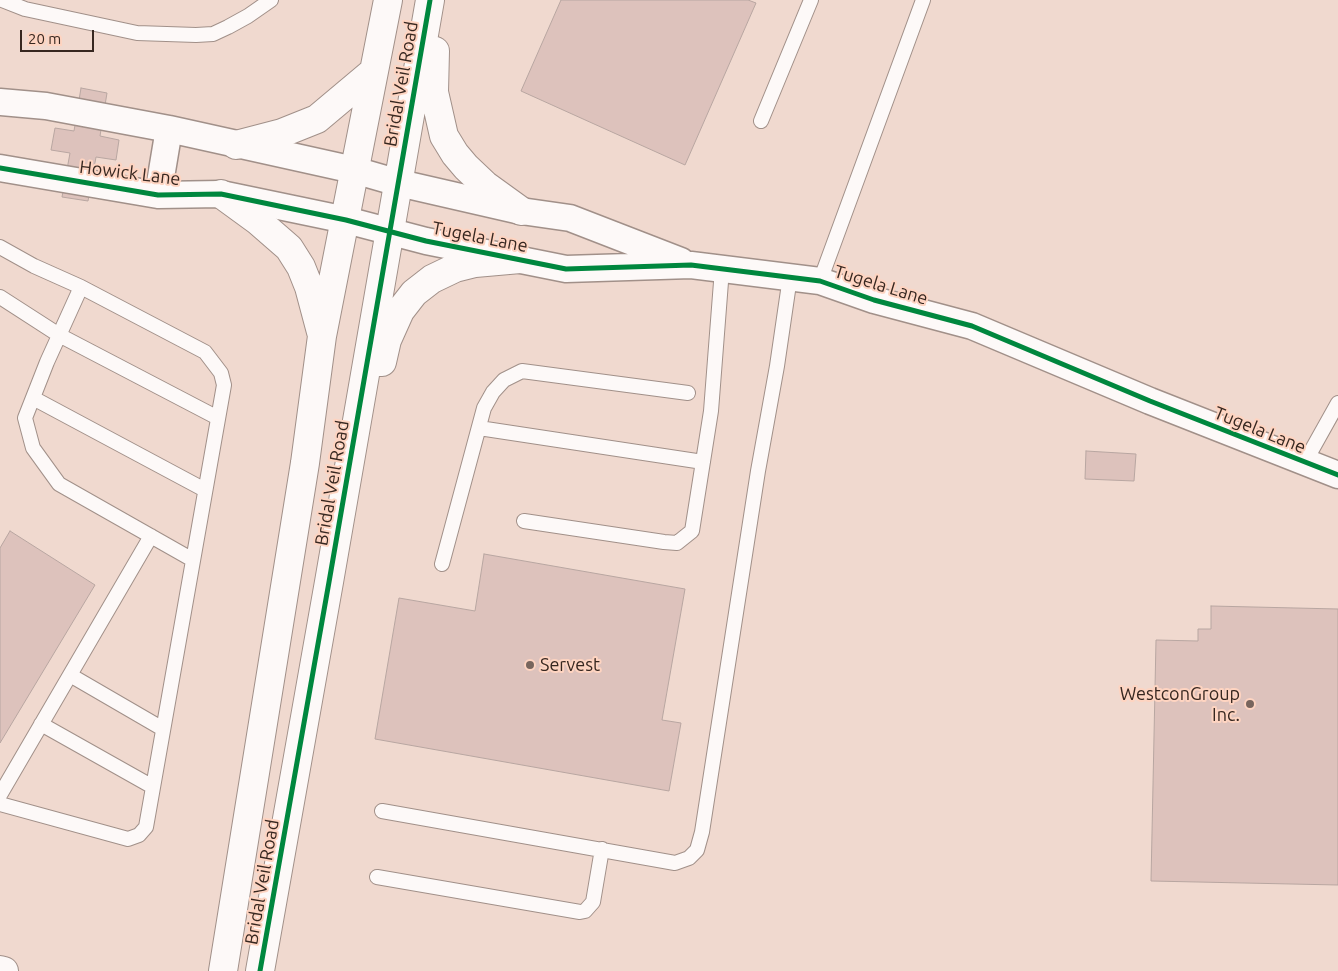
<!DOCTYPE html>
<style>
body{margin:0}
#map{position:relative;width:1338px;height:971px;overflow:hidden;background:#f0d9cf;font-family:Ubuntu,sans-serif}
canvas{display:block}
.scale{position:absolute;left:20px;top:30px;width:74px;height:22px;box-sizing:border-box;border:2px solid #372720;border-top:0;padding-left:6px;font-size:15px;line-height:18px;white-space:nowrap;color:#372720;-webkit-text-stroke:4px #fed4c1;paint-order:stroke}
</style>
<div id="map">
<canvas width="1338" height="971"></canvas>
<div class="scale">20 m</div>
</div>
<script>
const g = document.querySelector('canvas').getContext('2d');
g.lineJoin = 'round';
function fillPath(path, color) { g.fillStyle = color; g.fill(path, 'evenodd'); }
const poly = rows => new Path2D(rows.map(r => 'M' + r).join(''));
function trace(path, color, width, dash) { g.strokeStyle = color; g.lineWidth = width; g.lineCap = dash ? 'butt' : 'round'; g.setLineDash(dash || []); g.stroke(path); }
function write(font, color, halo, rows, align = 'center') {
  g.font = font + ' Ubuntu,sans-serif'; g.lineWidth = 4; g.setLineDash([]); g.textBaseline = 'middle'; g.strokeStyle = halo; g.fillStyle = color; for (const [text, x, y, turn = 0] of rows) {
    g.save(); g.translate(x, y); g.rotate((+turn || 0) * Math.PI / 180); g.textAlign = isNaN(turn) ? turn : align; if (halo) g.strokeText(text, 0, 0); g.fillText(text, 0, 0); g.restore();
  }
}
const building = poly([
 [561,0,748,0,756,3,685,165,521,91,561,0],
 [81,88,107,93,100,136,119,140,116,160,96,157,88,201,62,197,70,153,51,150,55,128,74,131,81,88],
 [1086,451,1136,454,1134,481,1085,479,1086,451],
 [10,531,95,585,0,743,0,548,10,531],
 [484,554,685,589,662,720,681,723,669,791,375,739,399,598,475,611,484,554],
 [1211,606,1338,609,1338,885,1151,881,1156,640,1198,641,1198,629,1211,629,1211,606]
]);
fillPath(building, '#ddc2bc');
trace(building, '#b8a6a1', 1);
const service = poly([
 [2,0,25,9,137,33,196,35,213,34,228,27,248,16,271,0],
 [761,121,811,0],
 [0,247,34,266,81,287,205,352,221,373,224,385,146,827,139,835,128,839,0,804],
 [820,281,923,0],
 [81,287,47,362,25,418,33,448,59,484,193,560],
 [0,297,59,335,218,418],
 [33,398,205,490],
 [479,428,703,462],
 [1305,462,1338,403],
 [524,521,664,542,677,543,692,531,711,411,722,269],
 [442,564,484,408,493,392,504,380,522,371,688,393],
 [70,675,163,729],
 [41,724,153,787],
 [0,795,151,536],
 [382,811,675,863,689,858,697,850,702,832,758,471,777,366,790,277],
 [377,877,580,912,585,911,593,902,602,849]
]);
const minor = poly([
 [0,102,46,106,169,129,354,170,399,183,521,211,570,218,681,261],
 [0,168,158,195,221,194,346,220,426,241,566,269,691,265,820,281,874,300,972,326,1150,401,1338,475],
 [158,195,169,129]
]);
const tertiary = poly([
 [435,51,434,92,444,136,455,154,466,167,485,185,521,211],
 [236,145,282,133,317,119,373,72],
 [221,194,258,221,289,248,301,267,309,287,321,332],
 [382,362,387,340,400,311,414,293,432,279,455,268,475,263,520,259],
 [223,971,305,463,322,336,388,0],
 [260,971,329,582,430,0]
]);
const motorway = poly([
 [0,970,4,971]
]);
trace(service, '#a19089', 16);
trace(minor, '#a19089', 29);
trace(tertiary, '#a19089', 30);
trace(motorway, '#a19089', 30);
trace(service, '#fdf9f8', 14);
trace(minor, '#fdf9f8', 26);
trace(tertiary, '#fdf9f8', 28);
trace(motorway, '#fdf9f8', 28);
trace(poly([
 [0,168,158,195,221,194,346,220,426,241,566,269,691,265,820,281,874,300,972,326,1150,401,1338,475],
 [260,971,329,582,430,0]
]), '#00873e', 5);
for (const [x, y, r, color] of [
 [530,665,5,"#78655d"],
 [1250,704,5,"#78655d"]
]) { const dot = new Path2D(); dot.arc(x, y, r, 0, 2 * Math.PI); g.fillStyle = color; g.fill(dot); trace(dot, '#fed4c1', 2); }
write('18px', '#372720', '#fed4c1', [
 ["Bridal Veil Road",401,84,-80],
 ["Howick Lane",130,173,7],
 ["Tugela Lane",480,237,11],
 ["Tugela Lane",881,285,17],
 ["Tugela Lane",1260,430,22],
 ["Bridal Veil Road",332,483,-80],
 ["Bridal Veil Road",262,882,-80]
]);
write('18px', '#372720', '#fed4c1', [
 ["Servest",540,665],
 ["WestconGroup",1240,694,"right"],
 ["Inc.",1240,715,"right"]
], 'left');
</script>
